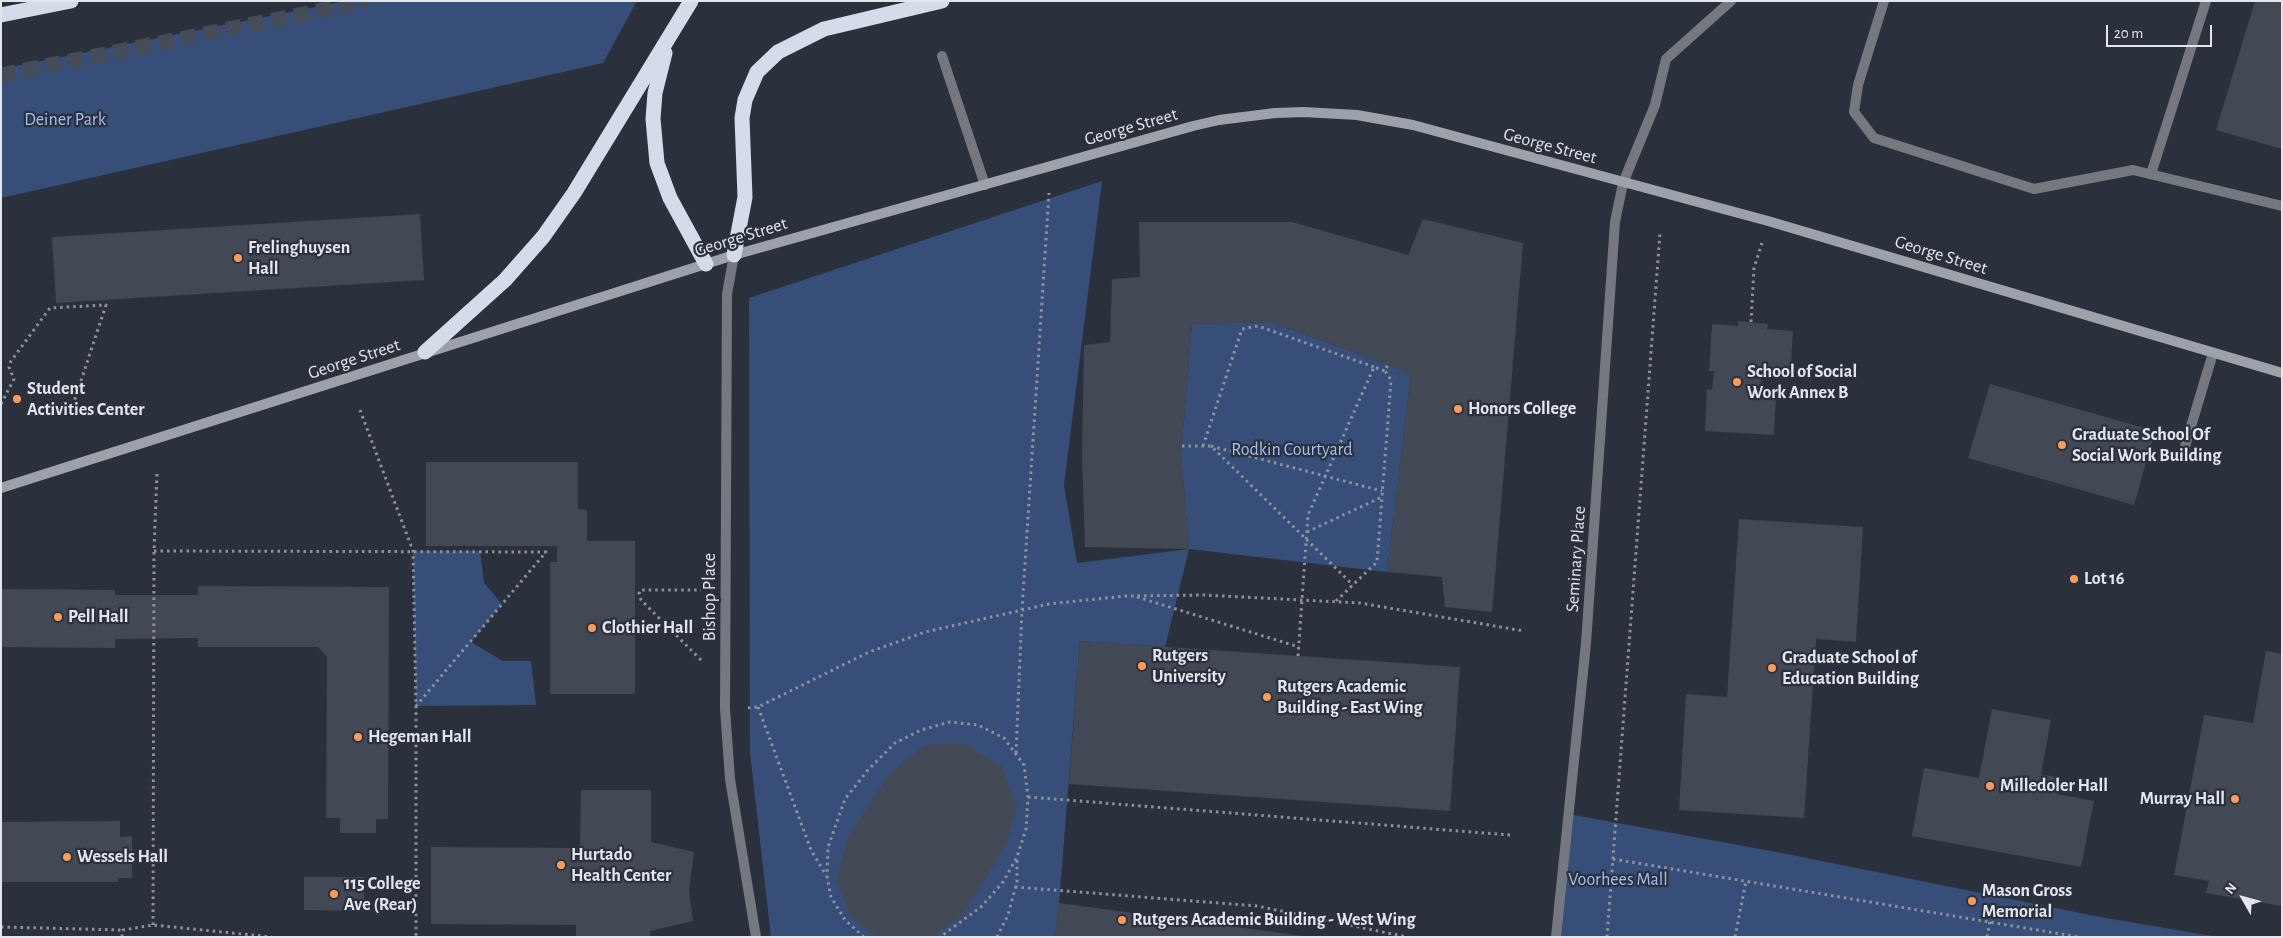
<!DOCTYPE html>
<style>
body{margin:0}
#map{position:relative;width:2283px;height:938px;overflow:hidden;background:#2b313c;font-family:"Alegreya Sans",sans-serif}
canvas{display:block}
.frame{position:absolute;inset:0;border:2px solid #e2e6ed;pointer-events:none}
.north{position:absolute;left:2218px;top:873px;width:50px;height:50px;-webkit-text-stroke:4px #2b313c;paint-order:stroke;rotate:308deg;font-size:14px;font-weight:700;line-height:20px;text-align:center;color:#e2e6ed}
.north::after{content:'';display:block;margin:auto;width:18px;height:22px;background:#e2e6ed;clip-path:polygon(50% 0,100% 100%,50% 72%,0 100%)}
.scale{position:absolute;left:2106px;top:25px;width:106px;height:22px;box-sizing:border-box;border:2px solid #e2e6ed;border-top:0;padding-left:6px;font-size:15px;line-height:18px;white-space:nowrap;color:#e2e6ed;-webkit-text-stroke:4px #2b313c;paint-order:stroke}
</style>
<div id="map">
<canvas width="2283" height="938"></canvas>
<div class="frame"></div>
<div class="north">N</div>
<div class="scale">20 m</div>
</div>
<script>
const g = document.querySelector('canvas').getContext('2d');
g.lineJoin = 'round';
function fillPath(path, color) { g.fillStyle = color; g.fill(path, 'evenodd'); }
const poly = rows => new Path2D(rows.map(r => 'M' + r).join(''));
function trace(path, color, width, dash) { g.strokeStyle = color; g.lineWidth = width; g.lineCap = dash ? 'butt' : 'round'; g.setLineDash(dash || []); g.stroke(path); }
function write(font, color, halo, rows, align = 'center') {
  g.font = font + ' "Alegreya Sans",sans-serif'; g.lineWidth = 4.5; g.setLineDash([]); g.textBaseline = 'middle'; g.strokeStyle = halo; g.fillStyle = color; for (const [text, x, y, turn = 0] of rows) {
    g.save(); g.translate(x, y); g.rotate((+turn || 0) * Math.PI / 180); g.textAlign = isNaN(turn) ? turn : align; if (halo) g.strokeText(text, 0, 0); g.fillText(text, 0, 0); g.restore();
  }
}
fillPath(poly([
 [346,1,637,1,603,63,1,198,1,69],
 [1102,181,1064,485,1077,563,1189,549,1181,455,1192,324,1271,322,1411,373,1387,572,1189,549,1165,647,1080,641,1059,903,1055,937,771,937,750,753,749,298],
 [413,551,480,551,484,583,502,604,471,642,503,661,531,661,536,705,416,706],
 [1568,814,1782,853,2100,917,2218,937,1557,937]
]), '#374e78');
fillPath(poly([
 [2255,1,2282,1,2282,149,2216,130],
 [420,214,424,280,56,303,52,237],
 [1423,219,1523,243,1492,612,1445,607,1442,577,1387,572,1411,373,1271,322,1192,324,1181,455,1189,549,1085,547,1082,456,1084,345,1110,342,1112,279,1140,277,1139,222,1292,222,1408,255],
 [1738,321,1768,324,1767,329,1793,331,1790,376,1762,374,1760,392,1776,393,1774,435,1705,431,1707,389,1712,390,1714,371,1709,371,1712,324,1738,326],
 [1990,384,2155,431,2134,505,1968,458],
 [426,462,578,462,578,509,587,510,587,541,635,541,635,694,550,694,550,562,557,562,557,546,426,546],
 [1739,519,1863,527,1856,642,1816,639,1804,818,1679,810,1686,694,1727,697],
 [198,586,389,587,388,819,376,819,376,833,340,833,340,818,326,818,327,657,318,647,198,647,198,638,115,639,115,648,1,647,1,589,115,590,115,595,198,595],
 [1080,641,1460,667,1450,811,1069,784],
 [2266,651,2282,654,2282,906,2206,893,2209,881,2174,875,2204,715,2253,723],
 [1992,709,2051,720,2041,774,2060,778,2057,794,2094,801,2081,867,1912,836,1924,768,1979,778],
 [966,744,1002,767,1017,807,1006,845,962,915,933,937,878,937,851,918,837,880,847,839,891,772,925,745],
 [581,790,651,790,651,842,694,852,689,890,693,921,650,931,650,937,576,937,576,925,431,924,431,847,580,848],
 [120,821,120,837,132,836,132,878,118,878,118,882,1,882,1,822],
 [304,877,364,877,364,911,304,910],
 [1059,903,1304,936,1304,937,1055,937]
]), '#424854');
trace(poly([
 [1,75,367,1]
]), '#464c57', 15, [15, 8]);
trace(poly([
 [1751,322,1754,268,1762,243],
 [1,404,14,379,9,367,11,361,50,308,106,305,73,405],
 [360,410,413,551,416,706,416,937],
 [1182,446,1211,446,1353,585],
 [1203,446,1242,329,1258,326,1374,367],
 [1211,446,1382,491],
 [1307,532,1382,497],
 [154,551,546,552,416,706],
 [1137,597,1299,647],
 [1336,601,1377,562,1391,380,1385,371],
 [1298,656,1308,515,1374,367,1385,371,1388,364],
 [701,660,641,600,639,594,640,590,701,590],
 [758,707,811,850,826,875],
 [748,708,758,707,869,652,925,632,1049,604,1125,596,1203,595,1360,603,1524,631],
 [1016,753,1022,610,1049,193],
 [1028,797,1510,835],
 [1613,859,2079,937],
 [1015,887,1257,906,1407,937],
 [153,925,154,551,157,472],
 [1,927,123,930],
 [122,937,123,930,153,925,272,937],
 [864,937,845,920,831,897,827,876,828,847,845,799,868,770,895,743,921,730,950,722,978,725,1004,738,1024,765,1028,797,1026,829,1017,857,1003,882,981,907,940,937],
 [997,937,1008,915,1017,882,1017,859],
 [1607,937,1660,233],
 [1735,937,1746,881],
 [1987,937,1990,921]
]), '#8d929b', 3, [2.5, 4]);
trace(poly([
 [1884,1,1858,85,1854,112,1874,138,2034,189,2133,170,2282,206],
 [942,56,985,185],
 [2151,174,2206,1],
 [1623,183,1655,105,1666,59,1731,1],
 [2183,453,2213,353]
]), '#75787e', 10);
trace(poly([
 [734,255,727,294,725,709,730,779,756,937],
 [1556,937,1586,643,1615,222,1623,183]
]), '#75787e', 10);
trace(poly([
 [1,488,734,255,1193,126,1219,120,1275,113,1304,112,1357,115,1413,125,1768,221,2282,373]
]), '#9ca1aa', 10);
trace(poly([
 [1,15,71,1],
 [665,53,655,93,653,119,657,163,670,198,706,264],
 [734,255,745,197,742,118,745,100,757,72,778,52,824,29,942,1],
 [425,352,505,280,543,237,574,193,691,1]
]), '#d4dcea', 15);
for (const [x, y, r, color] of [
 [238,258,5,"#ff9b5a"],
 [1737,382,5,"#ff9b5a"],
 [17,399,5,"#ff9b5a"],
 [1458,409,5,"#ff9b5a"],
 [2062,445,5,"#ff9b5a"],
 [2074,579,5,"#ff9b5a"],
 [58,617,5,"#ff9b5a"],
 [592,628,5,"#ff9b5a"],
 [1142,666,5,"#ff9b5a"],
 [1772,668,5,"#ff9b5a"],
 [1267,697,5,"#ff9b5a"],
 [358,737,5,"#ff9b5a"],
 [1990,786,5,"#ff9b5a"],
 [2235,799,5,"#ff9b5a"],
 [67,857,5,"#ff9b5a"],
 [561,865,5,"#ff9b5a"],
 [334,894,5,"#ff9b5a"],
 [1972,901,5,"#ff9b5a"],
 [1122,920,5,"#ff9b5a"]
]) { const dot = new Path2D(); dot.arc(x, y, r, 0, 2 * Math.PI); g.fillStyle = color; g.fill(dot); trace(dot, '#2b313c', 2); }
write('18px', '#a0c0f8', '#2b313c', [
 ["Deiner Park",65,120],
 ["Rodkin Courtyard",1292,450],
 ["Voorhees Mall",1618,880]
]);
write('18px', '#e2e6ed', '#2b313c', [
 ["George Street",1131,127,-16],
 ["George Street",1550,146,15],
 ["George Street",741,237,-17],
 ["George Street",1941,255,17],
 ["George Street",354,359,-18],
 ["Seminary Place",1576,559,-86],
 ["Bishop Place",710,597,-90]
]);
write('bold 18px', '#e2e6ed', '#2b313c', [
 ["Frelinghuysen",248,248],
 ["Hall",248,269],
 ["School of Social",1747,372],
 ["Work Annex B",1747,393],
 ["Student",27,389],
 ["Activities Center",27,410],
 ["Honors College",1468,409],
 ["Graduate School Of",2072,435],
 ["Social Work Building",2072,456],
 ["Lot 16",2084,579],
 ["Pell Hall",68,617],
 ["Clothier Hall",602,628],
 ["Rutgers",1152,656],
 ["University",1152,677],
 ["Graduate School of",1782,658],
 ["Education Building",1782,679],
 ["Rutgers Academic",1277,687],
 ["Building - East Wing",1277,708],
 ["Hegeman Hall",368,737],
 ["Milledoler Hall",2000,786],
 ["Murray Hall",2225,799,"right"],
 ["Hurtado",571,855],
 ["Health Center",571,876],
 ["Wessels Hall",77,857],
 ["115 College",344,884],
 ["Ave (Rear)",344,905],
 ["Mason Gross",1982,891],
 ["Memorial",1982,912],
 ["Rutgers Academic Building - West Wing",1132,920]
], 'left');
</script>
